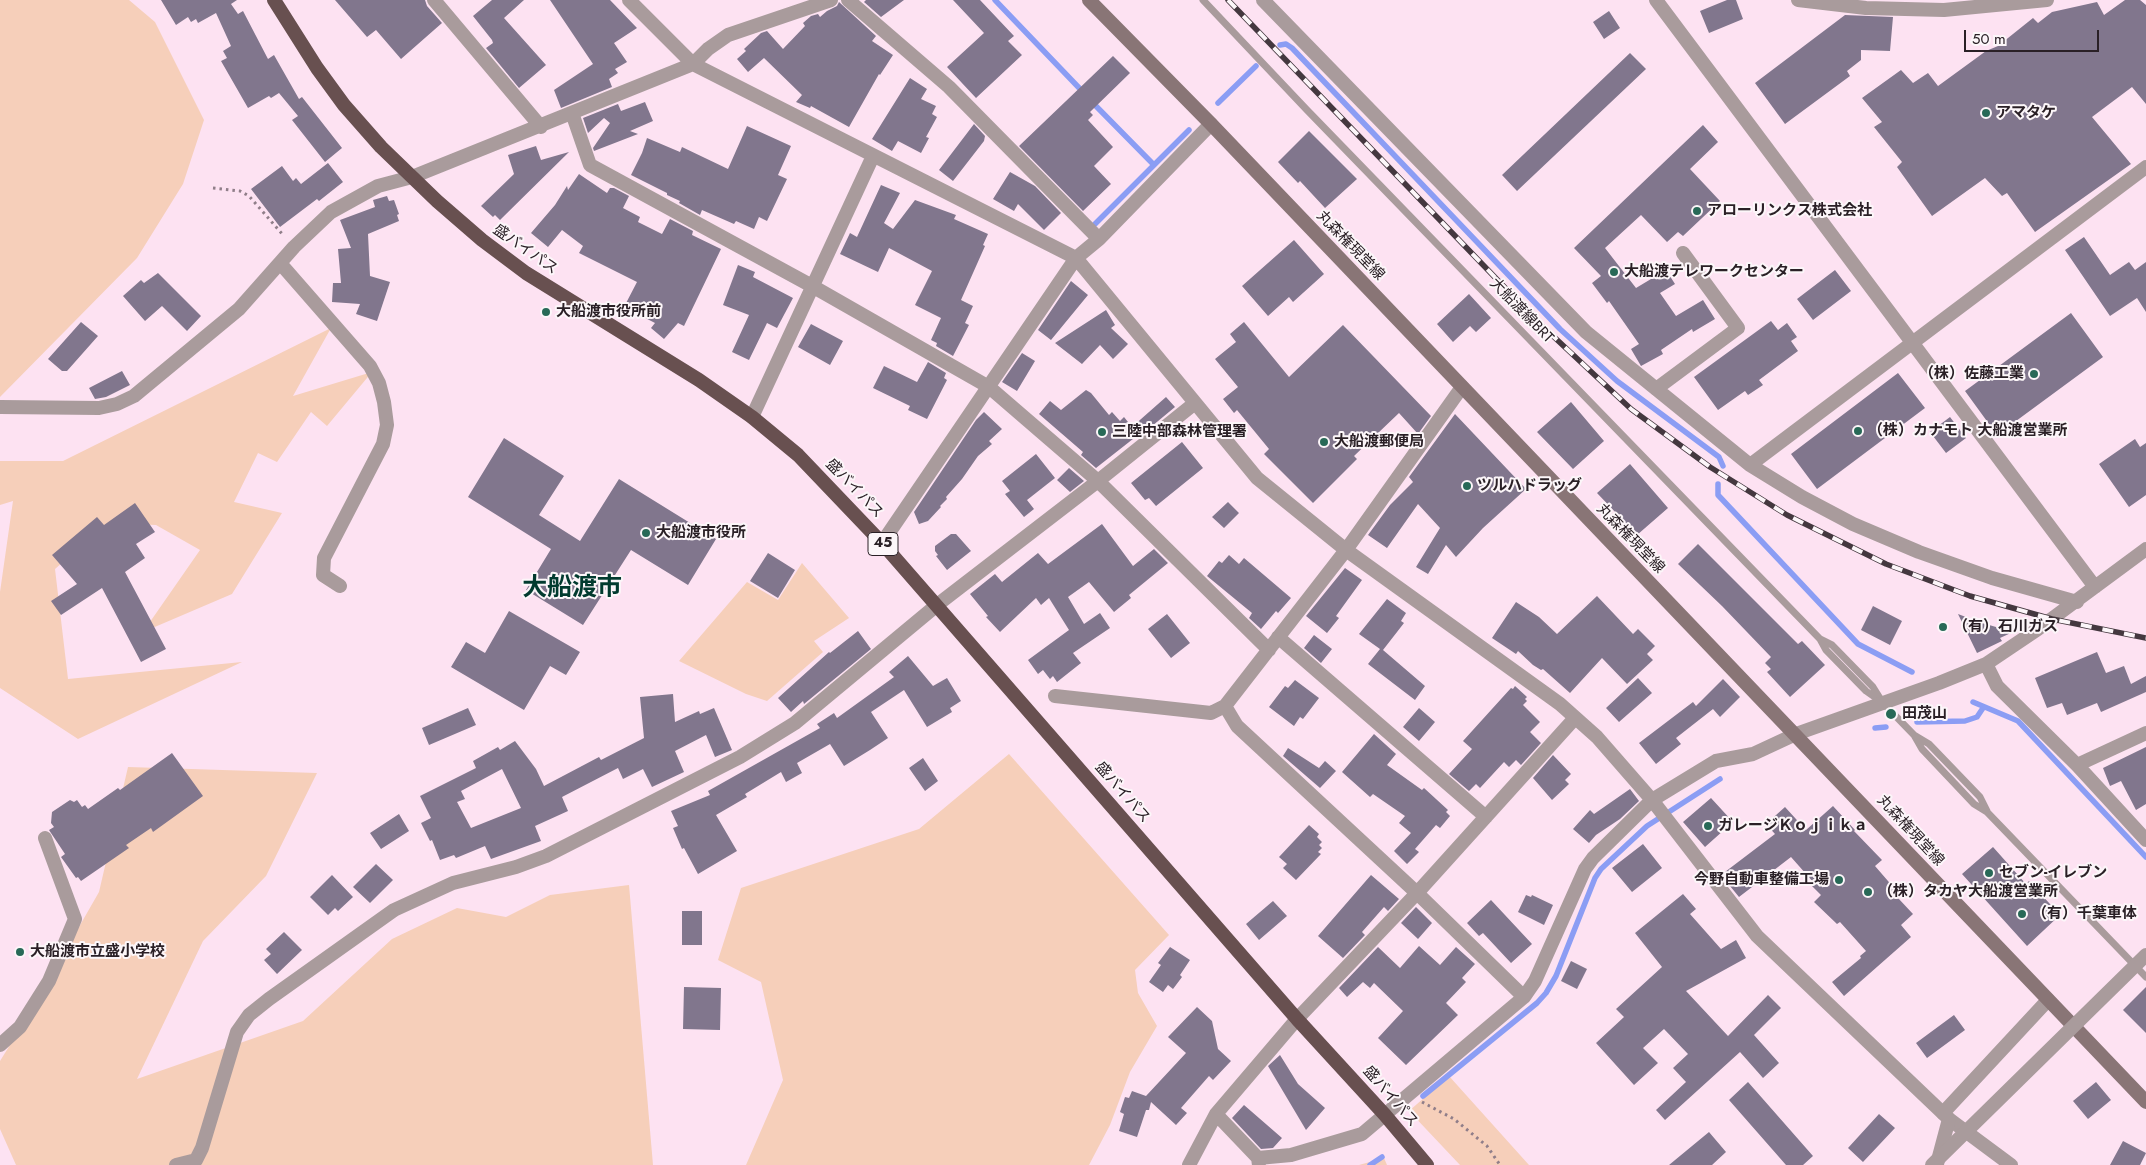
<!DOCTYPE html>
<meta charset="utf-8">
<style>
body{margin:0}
#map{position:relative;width:2146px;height:1165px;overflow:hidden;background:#fde2f2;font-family:Jost,sans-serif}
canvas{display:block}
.scale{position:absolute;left:1964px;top:30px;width:135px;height:22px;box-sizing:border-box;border:2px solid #2a2026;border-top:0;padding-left:6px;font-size:15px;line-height:18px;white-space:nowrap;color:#2a2026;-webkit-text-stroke:4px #fcf6f9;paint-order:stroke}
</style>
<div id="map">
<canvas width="2146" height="1165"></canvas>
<div class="scale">50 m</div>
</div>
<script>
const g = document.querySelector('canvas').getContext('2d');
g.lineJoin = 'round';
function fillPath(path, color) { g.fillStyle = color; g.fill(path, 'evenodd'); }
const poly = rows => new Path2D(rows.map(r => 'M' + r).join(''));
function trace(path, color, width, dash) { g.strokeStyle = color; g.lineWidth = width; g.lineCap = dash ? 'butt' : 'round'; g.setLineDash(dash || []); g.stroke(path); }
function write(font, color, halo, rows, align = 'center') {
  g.font = font + ' Jost,"Noto Sans JP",sans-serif'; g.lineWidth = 4; g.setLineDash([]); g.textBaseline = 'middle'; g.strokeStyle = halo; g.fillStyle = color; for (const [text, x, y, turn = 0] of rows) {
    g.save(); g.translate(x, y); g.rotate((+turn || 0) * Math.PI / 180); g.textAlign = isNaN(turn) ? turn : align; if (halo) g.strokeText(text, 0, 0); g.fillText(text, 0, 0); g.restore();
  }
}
fillPath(poly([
 [0,0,129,0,155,22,204,120,183,184,137,258,0,397],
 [331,328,293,396,372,372,327,426,311,412,277,462,258,453,234,502,282,513,232,594,143,632,200,550,156,525,108,523,55,569,68,679,242,662,78,739,0,688,0,592,13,501,0,505,0,461,63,461],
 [802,563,849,618,814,641,823,652,767,701,746,694,679,661,747,582,778,600],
 [1009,754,1169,935,1135,970,1138,993,1157,1026,1130,1072,1110,1125,1089,1165,746,1165,783,1080,761,982,718,960,741,888,919,829],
 [128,767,317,773,266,876,203,941,137,1079,303,1021,392,939,457,908,506,917,550,895,629,885,653,1165,16,1165,0,1129,0,1061,28,1016,99,892],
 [1449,1076,1529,1165,1460,1165,1409,1111],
 [1384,1158,1387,1165,1359,1165]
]), '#f6cfba');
trace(poly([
 [995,0,1083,92],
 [1280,45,1286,44,1292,48,1560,329,1617,381,1719,457,1723,466],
 [1091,101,1154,165],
 [1218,103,1256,66],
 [1095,224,1189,130],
 [1718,484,1718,495,1858,644,1912,672],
 [1973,702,2018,721,2146,857],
 [1917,722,1965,721,1977,717,1983,708],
 [1875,728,1886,727],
 [1423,1096,1537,1003,1546,993,1556,976,1595,878,1601,869,1647,826,1720,779],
 [1370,1165,1382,1157]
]), '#8b9df4', 5.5);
fillPath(poly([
 [161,0,237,0,231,4,238,14,243,11,268,59,274,55,299,99,302,97,342,148,325,162,292,120,298,116,279,93,271,98,269,96,248,108,221,61,227,58,223,51,231,46,216,13,198,23,196,19,191,22,188,17,176,25],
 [335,0,425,0,427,6,442,23,401,59,376,30,367,37],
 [492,0,524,0,504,18,546,65,519,88,486,48,493,43,492,40,473,16],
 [550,0,610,0,637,28,614,43,627,62,615,69,618,73,609,79,612,87,561,108,554,90,593,64],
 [866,0,904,0,881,17,864,2],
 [953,0,980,0,1014,36,1008,41,1022,55,976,98,947,67,984,33],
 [1727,0,1736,0,1743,19,1709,33,1700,11],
 [2125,0,2140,0,2146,5,2146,104,2132,87,2092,117,2131,164,2035,232,2007,193,2002,196,1985,178,1932,216,1897,167,1902,162,1874,127,1882,122,1862,98,1901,70,1913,83,1928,73,1938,86,1986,51,1998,46,2033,18,2038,23,2052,12,2097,2,2104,15],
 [839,2,876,36,872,41,893,55,880,75,879,74,849,127,811,106,810,108,796,102,802,95,764,58,748,72,737,59,746,51,744,49,761,33,767,31,783,49,805,26,803,23,811,16,818,14,820,17,827,11,837,6],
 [1609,11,1620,28,1604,39,1593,22],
 [1845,15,1893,17,1890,51,1861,50,1861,60,1847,71,1850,76,1785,124,1755,83],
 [1630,53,1646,69,1517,191,1502,175],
 [1113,56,1130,73,1090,112,1093,115,1088,120,1113,147,1094,166,1111,184,1083,211,1019,146],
 [910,78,927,89,921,99,936,106,932,114,937,117,926,137,929,138,921,153,898,141,892,151,872,139],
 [645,102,653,121,630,131,638,134,594,151,593,148,610,123,604,118,588,133,583,118,618,104,621,111],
 [974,124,985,136,984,141,953,181,939,170],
 [1703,125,1718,142,1690,169,1720,201,1683,236,1678,232,1667,242,1641,215,1605,248,1636,288,1666,270,1675,284,1660,293,1676,316,1703,300,1715,319,1693,332,1692,329,1661,350,1663,354,1641,366,1631,349,1639,344,1609,301,1607,303,1592,283,1601,276,1574,248],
 [747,126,791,146,778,175,787,179,767,221,759,217,754,229,736,221,734,224,702,210,700,215,679,203,680,201,667,195,667,193,631,175,642,153,647,138,680,152,682,147,728,169],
 [1309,131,1357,179,1325,208,1300,181,1298,183,1278,162],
 [536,146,541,160,569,152,500,220,495,215,493,217,481,206,514,174,508,155],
 [328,163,343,182,319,201,317,199,280,227,251,189,282,166,293,181,296,178,301,184],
 [1010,172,1035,186,1061,213,1044,230,1018,204,1014,211,993,199],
 [579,174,607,193,610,188,614,188,629,196,623,208,640,217,638,222,662,234,670,219,693,231,692,235,721,249,684,326,678,323,664,339,651,328,655,323,624,307,637,282,579,253,583,246,562,230,548,247,531,233,555,205,567,186,568,190],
 [881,185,900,193,884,223,893,229,915,200,956,215,954,219,988,234,983,245,985,246,961,300,973,306,965,323,969,325,953,356,936,346,937,343,931,340,941,318,915,305,932,271,889,248,878,272,840,254,850,233,857,237],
 [387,196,389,201,394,200,399,214,397,215,399,221,368,234,370,276,390,282,377,321,356,314,360,304,332,302,333,283,341,283,338,249,351,248,340,220,375,207,373,200],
 [2084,237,2110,275,2129,262,2135,270,2146,262,2146,312,2137,298,2110,316,2065,250],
 [1294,240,1324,274,1293,302,1289,297,1268,316,1242,286],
 [738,265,755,272,753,277,793,298,777,328,767,323,749,360,732,352,749,315,723,305],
 [1835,270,1851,291,1813,320,1797,299],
 [158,273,201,316,187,331,162,306,145,321,123,296,141,280,144,283],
 [1071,281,1088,295,1051,340,1038,330],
 [1469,294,1491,318,1476,332,1470,326,1453,342,1437,324],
 [1106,310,1115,325,1111,328,1128,344,1113,359,1100,345,1082,364,1055,343],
 [2071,313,2103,357,1997,435,1965,391],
 [1771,321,1778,330,1787,323,1797,337,1791,341,1798,351,1759,380,1763,385,1748,395,1745,391,1718,410,1694,377],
 [81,322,98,336,67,371,62,371,48,359],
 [1244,322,1289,377,1343,325,1431,416,1418,434,1399,413,1354,456,1357,459,1313,503,1264,454,1269,449,1237,410,1234,413,1223,399,1238,387,1215,359,1236,342,1230,334],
 [811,324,843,341,830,365,798,347],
 [1022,353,1035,361,1017,391,1002,382],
 [928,362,946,373,944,378,947,380,927,419,908,410,910,406,873,388,884,366,917,382],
 [122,371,130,385,106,397,95,399,89,388],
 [1898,373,1925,408,1817,489,1791,454],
 [1086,390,1091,393,1109,415,1112,412,1120,421,1124,417,1132,427,1166,397,1175,407,1140,436,1135,430,1138,435,1096,468,1081,455,1083,452,1039,414,1050,401,1061,410],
 [1571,402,1604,441,1573,469,1537,432],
 [984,412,1002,429,989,441,992,444,978,456,962,479,946,497,947,499,940,506,941,507,928,521,919,524,914,512,976,420],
 [1455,414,1526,489,1483,528,1456,557,1446,545,1428,574,1416,567,1440,528,1418,504,1387,548,1368,535,1390,505,1413,482,1409,477],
 [1950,417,1966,438,1946,453,1930,432],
 [504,438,564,476,539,515,580,541,619,479,716,539,688,585,631,550,583,625,526,590,551,549,468,497],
 [2135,439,2140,447,2146,443,2146,495,2129,507,2099,464],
 [1182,442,1203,468,1156,506,1149,498,1145,500,1131,483],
 [1036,454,1055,478,1027,500,1034,509,1024,517,1005,494,1010,491,1002,481],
 [1630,464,1668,508,1637,535,1597,493],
 [1069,468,1084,481,1070,492,1057,480],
 [1228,502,1239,513,1224,528,1212,517],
 [135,503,155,532,136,544,145,558,125,572,166,649,141,662,102,588,61,615,51,601,77,584,52,555,97,517,104,525],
 [1102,524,1133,566,1154,549,1168,563,1129,595,1131,598,1114,612,1089,582,1068,597,1084,624,1100,613,1110,628,1073,653,1081,663,1057,682,1053,676,1050,679,1043,670,1038,674,1028,660,1069,630,1049,598,1041,605,1036,598,1000,632,986,617,988,616,970,594,995,574,1002,582,1038,553,1048,564],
 [951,534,956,534,971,551,947,570,936,556,938,555,935,551,935,546],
 [1698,544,1798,644,1802,641,1825,665,1790,697,1767,672,1771,669,1765,663,1771,657,1722,606,1678,564],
 [768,553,795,570,778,598,750,581],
 [1229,555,1239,564,1244,558,1291,598,1278,613,1276,611,1261,629,1249,618,1252,613,1207,576,1219,561,1222,563],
 [1345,568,1362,580,1336,616,1339,618,1327,633,1306,616],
 [1597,596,1633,634,1638,629,1655,646,1647,654,1653,660,1627,684,1602,658,1570,693,1543,669,1541,670,1533,665,1518,651,1516,654,1492,638,1516,602,1539,617,1557,634],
 [1387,599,1406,613,1401,621,1404,623,1383,650,1425,686,1415,700,1368,664,1380,649,1359,634],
 [1873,606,1902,621,1890,645,1861,630],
 [509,611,580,652,566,675,550,666,524,710,451,667,466,642,485,653],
 [1167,614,1190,643,1171,658,1148,629],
 [1958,614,1979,622,2013,632,2000,638,2002,641,1977,653],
 [858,631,871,649,804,704,803,701,791,712,778,698,829,652,830,653],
 [1314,635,1332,649,1321,663,1304,648],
 [2097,652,2106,673,2124,666,2131,684,2146,676,2146,692,2101,712,2097,703,2067,715,2062,703,2047,708,2035,678],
 [908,656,933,686,947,678,961,701,950,708,952,712,927,727,904,690,871,712,888,738,870,750,844,766,830,744,797,763,802,773,786,782,781,772,745,794,747,797,716,815,737,851,698,874,684,848,682,849,673,828,678,826,671,811,710,795,708,791,820,728,817,724,834,713,837,718,894,677,889,672],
 [1638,678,1652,693,1619,722,1606,708],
 [1723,679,1740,697,1720,717,1713,709,1676,738,1681,744,1656,764,1639,743,1693,702,1696,706],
 [1295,680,1319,698,1303,719,1300,717,1294,726,1269,707,1285,686,1288,688],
 [1515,686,1527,697,1525,699,1527,701,1523,705,1540,722,1530,732,1541,743,1521,765,1516,760,1509,767,1504,762,1480,788,1476,784,1469,791,1449,774,1472,749,1463,741,1511,688,1513,689],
 [673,694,675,722,699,711,700,714,714,708,732,750,715,757,706,735,675,751,684,772,652,787,643,769,623,779,618,768,562,797,568,811,535,826,541,841,491,859,485,846,456,858,454,855,440,860,432,840,430,841,421,823,431,818,420,796,476,768,473,761,498,747,500,750,515,741,536,769,544,786,599,757,601,760,644,738,640,697],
 [502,769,521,808,471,828,457,802,465,799,461,791],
 [468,708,476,725,429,745,422,728],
 [1419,708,1435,722,1419,741,1403,727],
 [1374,734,1396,754,1387,765,1422,790,1424,788,1448,810,1446,812,1450,816,1440,828,1436,825,1415,849,1419,852,1407,864,1394,851,1411,833,1399,823,1405,816,1373,794,1370,797,1342,772],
 [2146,747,2146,804,2136,810,2121,781,2110,786,2103,768],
 [1288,748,1319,768,1325,761,1336,771,1320,788,1283,756],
 [172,753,203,796,153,832,151,828,126,845,129,848,81,881,78,877,76,878,61,857,65,854,49,830,54,827,51,823,52,812,70,800,74,802,77,800,82,807,85,805,88,809,118,788,120,790],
 [1553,755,1571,774,1565,780,1569,784,1552,800,1533,778],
 [923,758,938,781,925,791,909,768],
 [1630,789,1639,801,1620,819,1596,835,1589,843,1573,829,1590,810,1594,814],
 [1711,798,1733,822,1705,847,1683,822],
 [1833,806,1855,830,1854,831,1882,860,1875,866,1901,896,1898,898,1913,914,1901,925,1911,937,1844,996,1832,982,1861,958,1860,956,1866,951,1840,922,1837,924,1814,902,1821,895,1812,886,1814,883,1791,857,1739,897,1721,875,1775,834,1766,824,1785,807,1806,830],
 [399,814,409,831,381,849,370,833],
 [1309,825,1319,834,1317,837,1322,842,1319,845,1322,848,1318,852,1321,854,1296,880,1283,868,1287,864,1279,857],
 [1643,844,1662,868,1632,892,1612,868],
 [1993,847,2026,884,2029,881,2060,915,2027,946,1962,874],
 [376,864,393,880,370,903,353,887],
 [332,875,353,897,338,911,335,908,328,915,310,897],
 [1371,875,1399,899,1388,911,1384,907,1362,932,1365,935,1343,958,1318,936],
 [1683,894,1696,909,1690,914,1721,949,1736,940,1746,958,1686,991,1728,1036,1768,995,1781,1008,1754,1035,1779,1063,1763,1078,1740,1052,1665,1120,1656,1110,1686,1082,1673,1068,1688,1054,1664,1029,1643,1048,1658,1063,1634,1085,1596,1043,1624,1017,1616,1009,1662,967,1635,933],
 [1526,895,1531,897,1532,895,1553,905,1544,925,1518,912],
 [1491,900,1532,944,1511,963,1483,933,1479,936,1467,923],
 [1273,901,1287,916,1259,940,1246,924],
 [1416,907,1432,923,1418,939,1401,923],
 [682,911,702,911,702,945,682,945],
 [284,932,302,950,277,974,264,960,271,954,266,949],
 [1419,946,1440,965,1456,947,1475,964,1462,978,1466,982,1446,1003,1458,1015,1406,1065,1378,1038,1403,1011,1374,983,1370,988,1363,982,1347,997,1339,988,1378,947,1400,968],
 [1170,947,1190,960,1180,975,1182,977,1173,989,1168,985,1163,992,1149,982,1161,965,1158,963],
 [1571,961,1587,969,1577,989,1561,981],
 [684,987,721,988,720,1030,683,1029],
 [2146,987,2146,1033,2123,1010],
 [1197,1007,1212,1021,1218,1049,1231,1061,1213,1080,1209,1076,1181,1108,1187,1113,1176,1125,1151,1102,1149,1110,1146,1110,1137,1137,1119,1131,1124,1114,1120,1112,1125,1097,1129,1098,1132,1091,1146,1096,1186,1053,1168,1037],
 [1954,1015,1965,1030,1927,1058,1916,1043],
 [1280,1055,1298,1084,1325,1108,1306,1130,1268,1066],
 [1748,1082,1813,1156,1803,1165,1786,1165,1729,1100],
 [2096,1082,2111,1100,2088,1119,2073,1101],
 [1244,1105,1282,1138,1273,1148,1261,1149,1232,1118],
 [1879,1114,1895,1128,1863,1162,1848,1148],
 [1709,1132,1726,1152,1712,1165,1669,1165],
 [2123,1141,2146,1153,2140,1165,2110,1165]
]), '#81768d');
trace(poly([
 [213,188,240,191,249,196,284,236],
 [1422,1102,1454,1119,1487,1146,1500,1165]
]), '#907e89', 3, [2.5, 4]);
trace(poly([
 [1203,0,1307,110,1820,639,1826,650,1866,691,1883,703],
 [1820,639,1832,645,1873,687,1883,703,1914,735,1922,749,1974,804,1987,812,2146,977],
 [1914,735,1929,744,1980,797,1987,811]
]), '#a99b9c', 7);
trace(poly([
 [434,0,541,127],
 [629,0,693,64,1076,258,1257,478,1346,550,1560,704,1597,737,1652,800,1757,936,1949,1119,2011,1165],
 [848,0,949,87,1099,239],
 [1263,0,1586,332,1750,465,1802,497,1853,524,1919,552,1992,578,2077,602],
 [1656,0,2095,587],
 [1798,0,1866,8,1944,10,2047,0],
 [572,113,590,165,812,286,989,387,1098,481,1269,650],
 [280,263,370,366,379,383,384,402,387,425,383,444,324,558,323,575,340,586],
 [1656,389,1738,328,1683,253],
 [0,407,99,408,117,404,134,396,239,309,294,247,331,212,378,186,412,177,693,64,708,49,728,35,831,0],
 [752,417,873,156],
 [1750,465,2146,167],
 [882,543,1076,258,1099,239,1211,124],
 [1278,637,1486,817],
 [1986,664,1997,686,2077,765,2146,840],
 [1055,696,1211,713,1225,706,1346,550,1462,387],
 [1225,706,1237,726,1417,893,1524,997],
 [2077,765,2146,733],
 [0,1045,20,1027,49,981,75,919,45,838],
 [1216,1114,1258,1158,1259,1165],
 [1258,1158,1291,1155,1362,1134,1524,997,1535,981,1585,869,1593,858,1652,800,1716,761,1753,754,1796,734,1939,683,1986,664,2038,629,2146,549],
 [176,1165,196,1160,202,1148,237,1032,249,1015,269,999,394,910,453,883,516,867,546,856,740,757,795,723,937,605,1098,481,1195,403],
 [1189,1165,1216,1114,1297,1019,1417,893,1575,718]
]), '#a99b9c', 14);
trace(poly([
 [1943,1113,2048,1000],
 [1937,1164,1949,1119]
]), '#a99b9c', 14);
trace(poly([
 [1089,0,1211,124,2146,1102]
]), '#897576', 14);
trace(poly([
 [274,0,317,68,344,105,381,147,437,201,482,240,526,273,699,380,752,417,798,455,882,543,1297,1019,1385,1115,1427,1165]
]), '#685050', 14);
const rail = poly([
 [1228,0,1538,322,1631,409,1710,467,1787,515,1886,564,1970,596,2052,619,2146,638]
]);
trace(rail, '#44383f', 5.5);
trace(rail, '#fcf6f9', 4, [11]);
trace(poly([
 [1932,1165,2146,955]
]), '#a99b9c', 14);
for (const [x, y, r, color] of [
 [1986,113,5,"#286957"],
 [1697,211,5,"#286957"],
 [1614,272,5,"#286957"],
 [546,312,5,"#286957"],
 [2034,374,5,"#286957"],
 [1858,431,5,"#286957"],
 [1102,432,5,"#286957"],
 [1324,442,5,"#286957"],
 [1467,486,5,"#286957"],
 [646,533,5,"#286957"],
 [1943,627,5,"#286957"],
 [1891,714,6,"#286957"],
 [1708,826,5,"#286957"],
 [1989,873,5,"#286957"],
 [1839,880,5,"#286957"],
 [1868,892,5,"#286957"],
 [2022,914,5,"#286957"],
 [20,952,5,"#286957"]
]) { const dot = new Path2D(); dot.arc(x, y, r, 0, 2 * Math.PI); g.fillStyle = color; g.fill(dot); trace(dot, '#fcf6f9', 2); }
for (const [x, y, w] of [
 [883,544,30]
]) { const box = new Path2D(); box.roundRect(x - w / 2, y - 11.5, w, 23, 4); g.fillStyle = '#fcf6f9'; g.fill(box); trace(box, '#2a2026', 1); }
write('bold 14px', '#2a2026', null, [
 ["45",883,544]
]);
write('bold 15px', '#2a2026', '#fcf6f9', [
 ["アマタケ",1996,113],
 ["アローリンクス株式会社",1707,211],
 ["大船渡テレワークセンター",1624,272],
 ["大船渡市役所前",556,312],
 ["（株）佐藤工業",2024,374,"right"],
 ["（株）カナモト 大船渡営業所",1868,431],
 ["三陸中部森林管理署",1112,432],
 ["大船渡郵便局",1334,442],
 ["ツルハドラッグ",1477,486],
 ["大船渡市役所",656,533],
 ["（有）石川ガス",1953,627],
 ["田茂山",1902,714],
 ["ガレージＫｏｊｉｋａ",1718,826],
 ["セブン-イレブン",1999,873],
 ["今野自動車整備工場",1829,880,"right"],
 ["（株）タカヤ大船渡営業所",1878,892],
 ["（有）千葉車体",2032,914],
 ["大船渡市立盛小学校",30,952]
], 'left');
write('15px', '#2a2026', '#fcf6f9', [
 ["丸森権現堂線",1350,246,46],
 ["盛バイパス",525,250,35],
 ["大船渡線BRT",1521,311,46],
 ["盛バイパス",854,489,46],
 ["丸森権現堂線",1630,539,46],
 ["盛バイパス",1122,793,49],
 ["丸森権現堂線",1910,831,47],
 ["盛バイパス",1390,1097,49]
]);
write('bold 25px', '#023b2f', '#fcf6f9', [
 ["大船渡市",572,589]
]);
</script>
